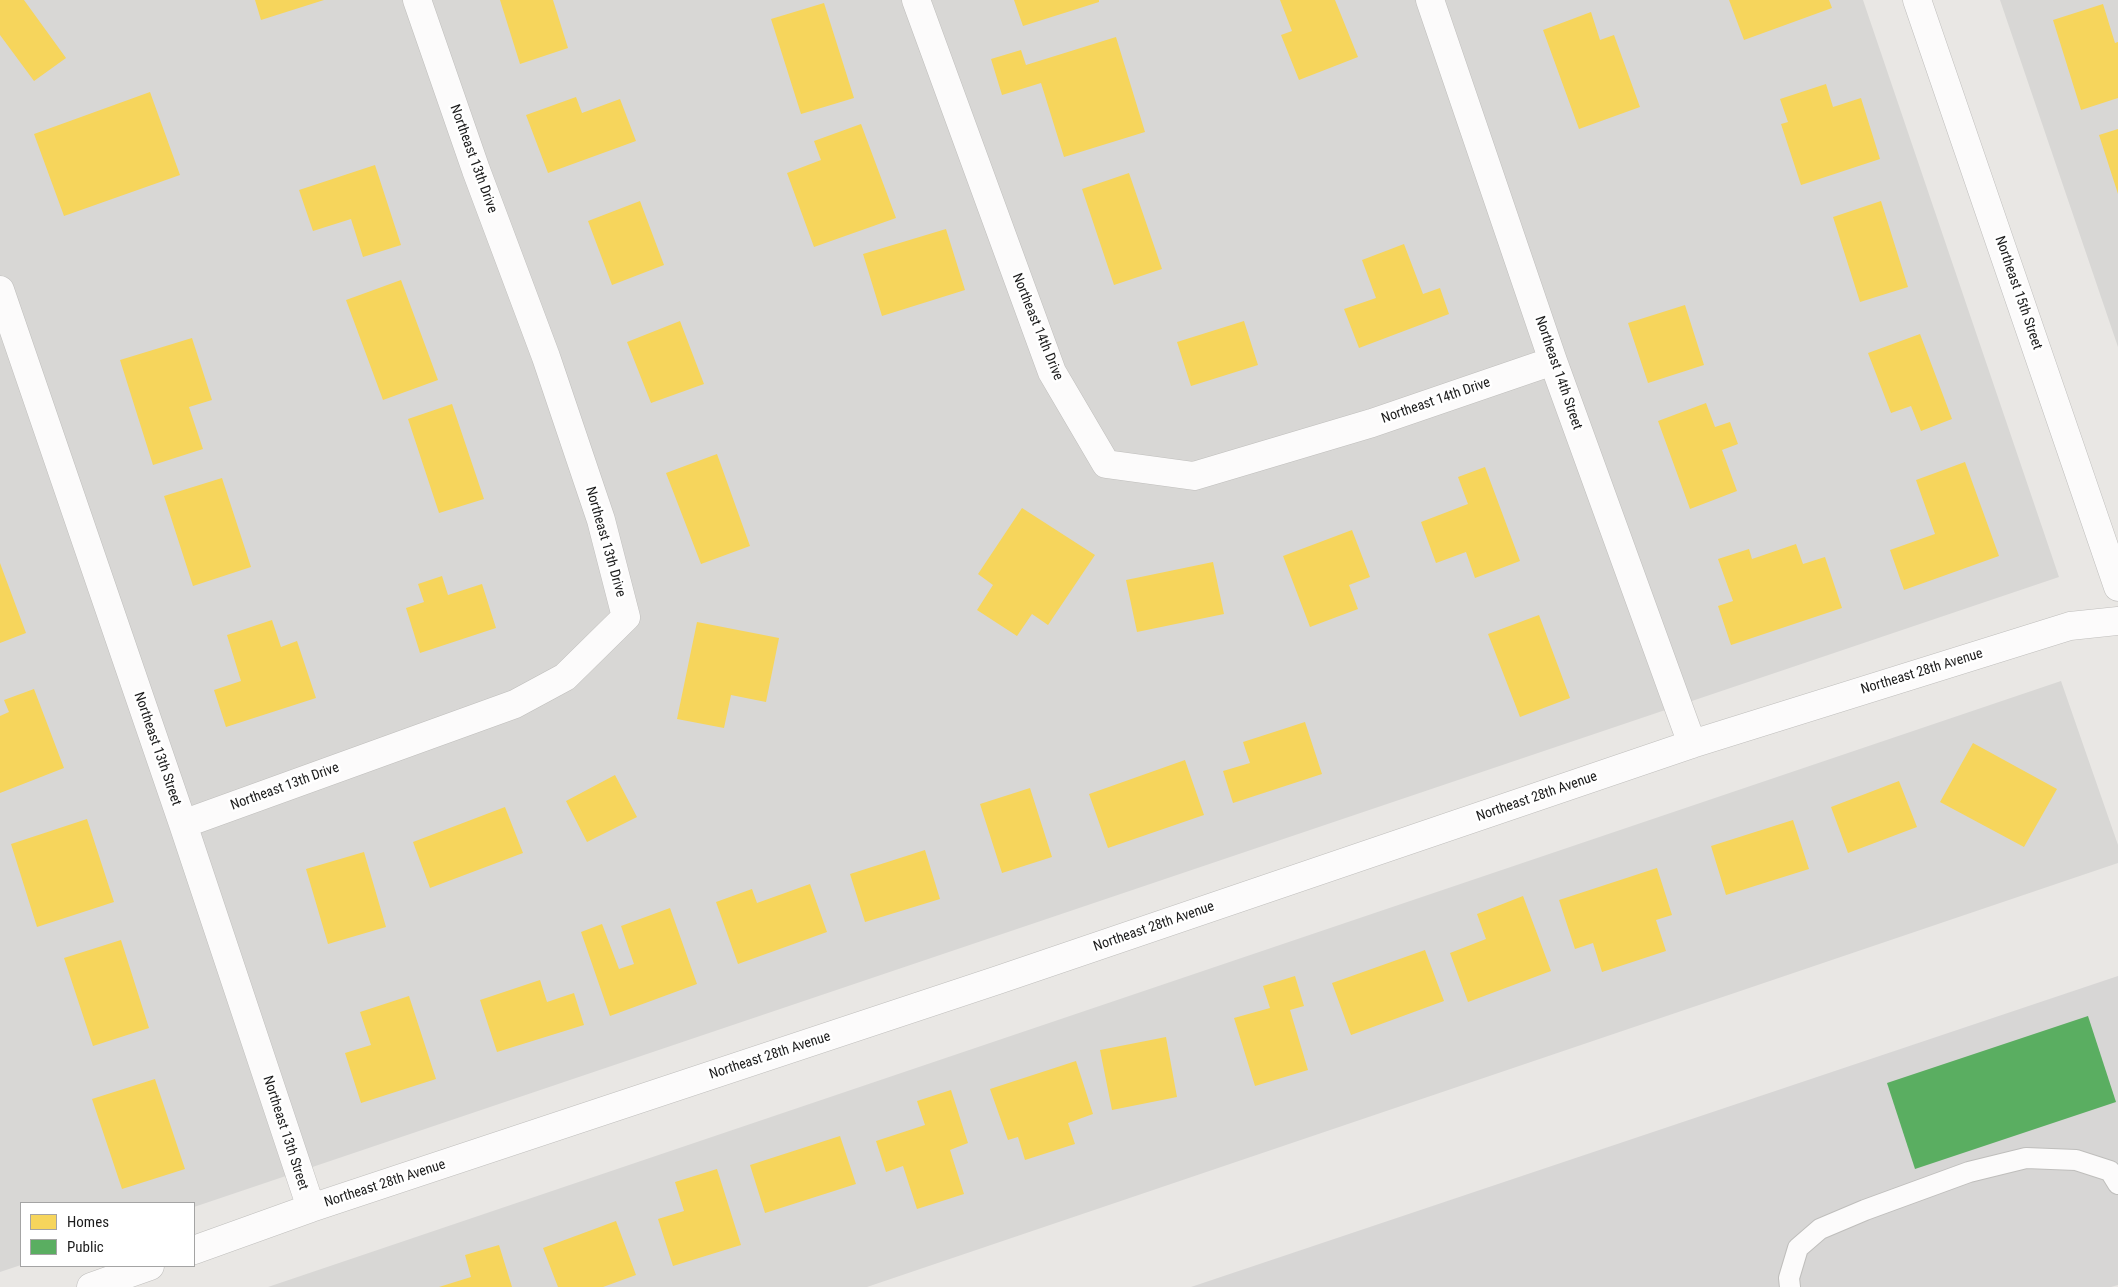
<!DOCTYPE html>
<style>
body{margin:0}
#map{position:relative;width:2118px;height:1287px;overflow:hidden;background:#e9e7e4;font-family:"Roboto Condensed",sans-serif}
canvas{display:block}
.legend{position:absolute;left:20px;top:1202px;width:175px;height:65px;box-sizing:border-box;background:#fff;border:1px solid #a4a4a4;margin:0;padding:6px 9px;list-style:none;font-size:15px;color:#1b1b1b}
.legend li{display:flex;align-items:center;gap:10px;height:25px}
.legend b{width:25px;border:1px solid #a4a4a4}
</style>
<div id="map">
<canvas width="2118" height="1287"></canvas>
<ul class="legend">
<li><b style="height:14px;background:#f6d55c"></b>Homes</li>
<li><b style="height:14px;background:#5aae61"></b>Public</li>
</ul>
</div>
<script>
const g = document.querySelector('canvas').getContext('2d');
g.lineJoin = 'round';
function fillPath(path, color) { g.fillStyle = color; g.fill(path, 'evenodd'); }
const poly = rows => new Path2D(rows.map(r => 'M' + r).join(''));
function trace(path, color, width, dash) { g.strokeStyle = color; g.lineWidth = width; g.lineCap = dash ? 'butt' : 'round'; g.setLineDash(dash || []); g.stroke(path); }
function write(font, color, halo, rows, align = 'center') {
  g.font = font + ' "Roboto Condensed",sans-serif'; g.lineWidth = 5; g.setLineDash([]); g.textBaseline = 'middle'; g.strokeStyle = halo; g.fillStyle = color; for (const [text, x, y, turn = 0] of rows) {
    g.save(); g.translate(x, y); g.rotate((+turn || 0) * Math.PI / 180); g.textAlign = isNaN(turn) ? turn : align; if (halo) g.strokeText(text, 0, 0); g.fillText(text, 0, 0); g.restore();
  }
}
fillPath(poly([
 [0,0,1863,0,2059,577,194,1207,194,1203,21,1203,21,1265,0,1272],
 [2000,0,2118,0,2118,347],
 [2061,681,2118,845,2118,863,867,1287,268,1287]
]), '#d8d7d5');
fillPath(poly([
 [2118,976,2118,1285,2111,1287,1191,1287]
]), '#d7d6d5');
fillPath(poly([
 [0,0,24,0,66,58,34,81,0,35],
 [255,0,324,0,261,20],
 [500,0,553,0,568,48,520,64],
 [1014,0,1099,0,1099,2,1023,26],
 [1280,0,1335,0,1358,57,1299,80,1281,35,1292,31],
 [1729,0,1829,0,1832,8,1744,40],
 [824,3,854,98,801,114,771,19],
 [2103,4,2115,43,2118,42,2118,98,2081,110,2053,20],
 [1591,12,1600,40,1614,35,1640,107,1579,129,1543,30],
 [1116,37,1145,132,1064,157,1041,83,1002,95,991,59,1021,50,1026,65],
 [1826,84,1833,107,1861,98,1880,159,1801,185,1781,124,1788,122,1780,99],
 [150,92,180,175,64,216,34,134],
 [576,97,582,113,620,99,636,141,548,173,526,115],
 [861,124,896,218,814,247,787,173,821,160,814,141],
 [2118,129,2118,194,2099,135],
 [375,165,401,245,363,257,351,219,313,231,299,190],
 [1129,173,1162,269,1114,285,1082,189],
 [640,201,664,265,612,285,588,221],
 [1881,201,1908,287,1860,302,1833,217],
 [946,229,965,290,882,316,863,254],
 [1404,244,1423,294,1440,288,1449,314,1359,348,1344,309,1376,298,1362,260],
 [401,280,438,380,383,400,346,300],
 [1685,305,1704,365,1648,383,1628,323],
 [680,321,704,384,651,403,627,342],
 [1244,321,1258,365,1191,386,1177,342],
 [1920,334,1952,419,1921,431,1911,406,1891,413,1868,353],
 [192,338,212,400,189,407,203,449,153,465,120,360],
 [1706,403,1715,427,1730,422,1738,444,1722,450,1737,491,1690,509,1658,421],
 [452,404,484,499,439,513,408,419],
 [717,454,750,546,701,564,666,473],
 [1965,462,1999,556,1904,590,1890,550,1935,534,1916,480],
 [1485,467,1520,561,1475,578,1466,552,1436,563,1421,522,1468,504,1458,477],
 [222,478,251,567,193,586,164,496],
 [1022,508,1095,555,1048,625,1032,614,1017,636,977,610,993,585,978,574],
 [1352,530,1370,577,1349,585,1358,609,1310,627,1283,556],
 [1796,544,1803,564,1825,557,1842,608,1731,645,1718,606,1733,601,1718,559,1749,549,1752,559],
 [1213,562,1224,614,1137,632,1126,580],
 [0,563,26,633,0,643],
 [442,576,448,595,482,584,496,628,420,653,406,608,424,602,418,584],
 [1539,615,1570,698,1520,717,1488,634],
 [272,620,281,647,297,641,316,698,226,727,214,690,241,681,227,635],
 [697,622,779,638,766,702,731,695,724,728,677,719],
 [34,689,64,768,0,793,0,716,9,712,4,700],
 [1305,722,1322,774,1233,803,1223,771,1250,763,1243,742],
 [1973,743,2057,789,2024,847,1940,802],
 [1185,760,1204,815,1108,848,1089,794],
 [615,775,637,817,587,842,566,801],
 [1899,781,1917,827,1848,853,1831,807],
 [1030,788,1052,857,1002,873,980,804],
 [505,807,523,853,430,888,413,842],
 [87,819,114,902,37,927,11,844],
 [1793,820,1809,869,1726,895,1711,846],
 [925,850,940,899,865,922,850,874],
 [364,852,386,927,328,944,306,869],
 [1657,868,1672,915,1656,920,1666,951,1602,972,1593,943,1575,949,1559,900],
 [810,884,827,932,738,964,716,902,752,889,757,903],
 [1523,896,1551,971,1468,1002,1450,953,1486,939,1477,914],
 [670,908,697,984,610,1016,581,932,602,924,619,969,634,964,621,926],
 [121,940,149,1028,93,1046,64,958],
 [1425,950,1444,1001,1351,1035,1332,983],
 [1295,976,1304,1006,1290,1010,1308,1070,1255,1086,1234,1018,1270,1008,1263,986],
 [540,980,547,1002,574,993,584,1025,497,1052,480,1000],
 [409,996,436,1079,361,1103,345,1053,371,1045,360,1012],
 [1166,1037,1177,1097,1112,1110,1100,1050],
 [1076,1061,1093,1114,1068,1123,1075,1144,1025,1160,1018,1137,1008,1140,990,1089],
 [155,1079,185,1169,122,1189,92,1099],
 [951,1090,968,1143,950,1150,964,1194,917,1209,903,1166,886,1172,876,1141,925,1125,917,1101],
 [840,1136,856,1184,765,1213,750,1165],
 [717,1169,741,1245,673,1266,658,1219,684,1211,675,1182],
 [616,1221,636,1275,603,1287,558,1287,543,1248],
 [499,1245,512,1287,439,1287,471,1277,465,1255]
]), '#f6d55c');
fillPath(poly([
 [2088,1016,2116,1102,1915,1169,1887,1083]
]), '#5aae61');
const service = poly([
 [1790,1287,1789,1278,1798,1248,1820,1229,1865,1210,1969,1172,2026,1158,2076,1160,2110,1171,2118,1184]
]);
const minor = poly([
 [916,0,1052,372,1106,464,1194,476,1372,423,1553,361],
 [1430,0,1553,361,1692,744],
 [0,290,183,824,311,1208],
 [183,824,515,704,565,677,626,617,601,520,546,357,476,170,417,0],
 [194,1250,311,1208,998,980,1692,744,2070,626,2118,621],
 [91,1287,150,1266]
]);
const tertiary = poly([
 [1917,0,2118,587]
]);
trace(service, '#bfbebc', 22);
trace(minor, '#bfbebc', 29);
trace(tertiary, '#bfbebc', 29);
trace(service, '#fcfbfb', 20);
trace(minor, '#fcfbfb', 28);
trace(tertiary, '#fcfbfb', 28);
write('14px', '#1b1b1b', '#fff', [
 ["Northeast 13th Drive",473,159,70],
 ["Northeast 15th Street",2018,293,71],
 ["Northeast 14th Drive",1037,327,68],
 ["Northeast 14th Street",1558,373,71],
 ["Northeast 14th Drive",1436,401,-19],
 ["Northeast 13th Drive",605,542,74],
 ["Northeast 28th Avenue",1922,672,-17],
 ["Northeast 13th Street",157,749,71],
 ["Northeast 13th Drive",285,787,-20],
 ["Northeast 28th Avenue",1537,797,-19],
 ["Northeast 28th Avenue",1154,927,-19],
 ["Northeast 28th Avenue",770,1056,-18],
 ["Northeast 13th Street",285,1133,72],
 ["Northeast 28th Avenue",385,1184,-18]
]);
</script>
